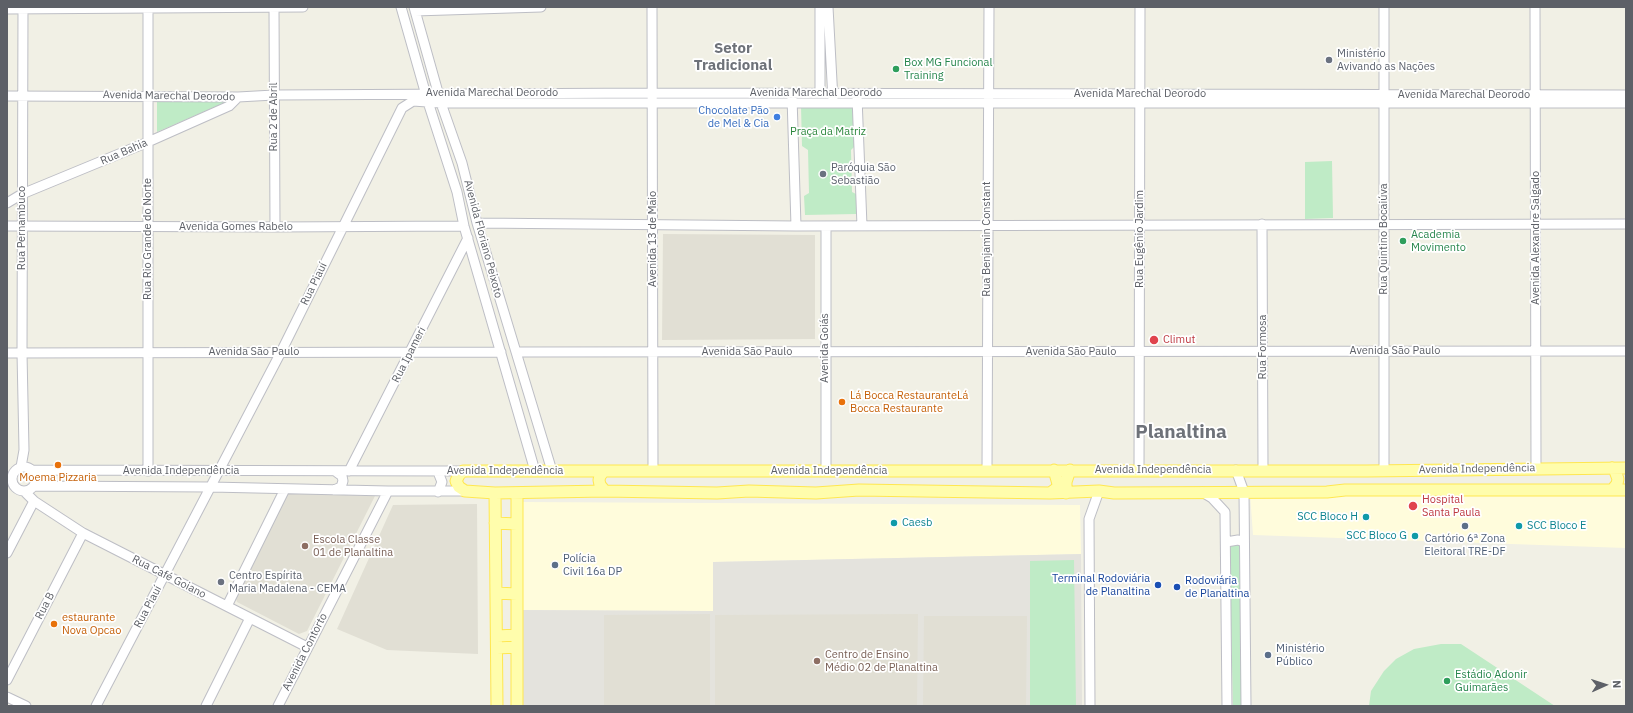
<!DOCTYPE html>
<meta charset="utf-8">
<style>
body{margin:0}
#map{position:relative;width:1633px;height:713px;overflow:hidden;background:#f1f0e5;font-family:"IBM Plex Sans",sans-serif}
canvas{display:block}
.frame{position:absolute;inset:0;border:8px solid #5d6067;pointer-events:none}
.north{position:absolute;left:1585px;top:665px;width:40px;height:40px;-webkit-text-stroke:3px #fff;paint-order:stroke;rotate:87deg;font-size:11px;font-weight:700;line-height:16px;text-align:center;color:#5d6067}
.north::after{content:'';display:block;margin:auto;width:14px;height:18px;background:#5d6067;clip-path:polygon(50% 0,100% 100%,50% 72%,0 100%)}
</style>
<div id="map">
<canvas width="1633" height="713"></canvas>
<div class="frame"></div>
<div class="north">N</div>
</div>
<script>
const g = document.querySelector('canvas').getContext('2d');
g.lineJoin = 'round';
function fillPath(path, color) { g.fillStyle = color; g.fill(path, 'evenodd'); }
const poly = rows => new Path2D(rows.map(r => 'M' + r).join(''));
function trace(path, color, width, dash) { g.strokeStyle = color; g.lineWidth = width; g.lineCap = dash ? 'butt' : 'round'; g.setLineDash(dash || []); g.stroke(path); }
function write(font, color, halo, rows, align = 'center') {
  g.font = font + ' "IBM Plex Sans",sans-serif'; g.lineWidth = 3.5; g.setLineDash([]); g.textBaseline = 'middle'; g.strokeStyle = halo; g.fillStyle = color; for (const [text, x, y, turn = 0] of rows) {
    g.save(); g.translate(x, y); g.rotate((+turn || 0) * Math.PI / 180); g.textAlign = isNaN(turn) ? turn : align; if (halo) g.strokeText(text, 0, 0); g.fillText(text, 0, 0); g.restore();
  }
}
fillPath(poly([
 [1250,494,1626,494,1626,548,1253,535],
 [522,502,1080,505,1081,554,713,562,713,611,522,610]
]), '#fffcdc');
fillPath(poly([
 [1081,554,1082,706,523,706,522,610,713,611,713,562]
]), '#e4e3dd');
fillPath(poly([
 [663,234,815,235,815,339,662,340],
 [287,493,375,496,307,631,299,634,237,602,235,596],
 [477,504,478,654,387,650,337,629,393,505],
 [710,614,710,706,604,706,604,615],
 [918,614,917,706,715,706,715,615],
 [924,616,1027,616,1026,706,923,706]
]), '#e1dfd4');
fillPath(poly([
 [157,98,227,98,226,102,157,132],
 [801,106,854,106,855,146,851,150,852,192,856,194,856,214,805,215,804,196,809,193,808,150,802,146],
 [1332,161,1333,218,1305,219,1305,162],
 [1229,545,1241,545,1243,706,1233,706],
 [1074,560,1076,706,1030,706,1030,561],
 [1441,644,1461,644,1555,706,1369,706,1371,691,1384,671,1396,659,1414,649]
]), '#bfebc6');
const minor = poly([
 [148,7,148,471],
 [274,7,275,227],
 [401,7,428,102,457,192,464,226,535,471],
 [414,7,441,103,462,163,477,223,552,471],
 [652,7,653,471],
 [828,7,833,100],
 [1384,7,1384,470],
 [1535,7,1536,468],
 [7,9,303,7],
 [415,11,541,7],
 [820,93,820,7],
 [7,96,238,97,274,95,653,93,1626,95],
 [792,97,796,226],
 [857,97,862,226],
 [7,203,22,194,148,142,229,106,238,97],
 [477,223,796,226,1626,224],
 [1262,224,1263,470],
 [7,226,275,227,464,226],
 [516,352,1626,351],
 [7,353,501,352],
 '12 479a12 12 0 1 1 24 0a12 12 0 1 1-24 0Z',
 [21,467,24,450,22,353,23,7],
 [32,470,463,471],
 [987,470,989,7],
 [1139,470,1140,7],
 [1236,470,1244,492,1246,706],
 [349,471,468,238],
 [826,471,826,226],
 [438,472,442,482,438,492],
 [34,486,211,487,388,491,465,491],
 [334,490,341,487,343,481,342,476,335,471],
 [25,492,34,501,83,533,307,647],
 [1202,492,1212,498,1225,512,1227,706],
 [1226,542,1238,540,1244,542],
 [7,553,34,501],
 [227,606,285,489],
 [7,680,83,533],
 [7,697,26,706],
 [96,706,281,352,402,108,413,101,441,103,1626,103],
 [206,706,250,618],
 [278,706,388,491],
 [1090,706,1089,519,1099,491]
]);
const major = poly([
 [1612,468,1615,471,1618,479,1617,484,1612,490],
 [1626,468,1367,471,463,471,459,475,456,481,459,487,465,491,495,493,605,491,717,493,749,491,816,493,859,490,1050,493,1099,491,1114,493,1327,492,1345,490,1626,490],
 [604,471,600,476,599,480,600,485,605,491],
 [495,493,497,706],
 [1050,493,1057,488,1058,484,1054,470],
 [1066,493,1066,482,1070,470],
 [495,523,517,524],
 [496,593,517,594],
 [497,636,517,635],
 [497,648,517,647],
 [517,706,517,493]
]);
trace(minor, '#bdbec5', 11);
trace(major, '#ffe750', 13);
trace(minor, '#fff', 9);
trace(major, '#fffdac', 11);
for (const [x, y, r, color] of [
 [1329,60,4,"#6b7280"],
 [896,69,4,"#2e9e5b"],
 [777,117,4,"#3f7fe0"],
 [823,174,4,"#6b7280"],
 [1403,241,4,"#2e9e5b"],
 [1154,340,5,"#e0444e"],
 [842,402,4,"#e8710a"],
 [58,465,4,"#e8710a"],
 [1413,506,5,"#e0444e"],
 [1366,517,4,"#0f9aa8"],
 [894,523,4,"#0f9aa8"],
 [1465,526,4,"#5c6f8a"],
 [1519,526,4,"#0f9aa8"],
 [1415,536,4,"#0f9aa8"],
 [305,546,4,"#8d6e63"],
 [555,565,4,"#5c6f8a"],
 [221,582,4,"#6b7280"],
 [1158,585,4,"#1a4fb4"],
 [1177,587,4,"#1a4fb4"],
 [54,624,4,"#e8710a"],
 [1268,655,4,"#5c6f8a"],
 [817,661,4,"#8d6e63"],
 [1447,681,4,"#2e9e5b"]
]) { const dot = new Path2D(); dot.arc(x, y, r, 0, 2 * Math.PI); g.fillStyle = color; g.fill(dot); trace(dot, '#fff', 1.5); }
write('11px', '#5b616d', '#fff', [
 ["Ministério",1337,54],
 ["Avivando as Nações",1337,67],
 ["Paróquia São",831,168],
 ["Sebastião",831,181],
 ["Centro Espírita",229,576],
 ["Maria Madalena - CEMA",229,589]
], 'left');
write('11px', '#27864d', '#fff', [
 ["Box MG Funcional",904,63],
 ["Training",904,76],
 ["Academia",1411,235],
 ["Movimento",1411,248],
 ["Estádio Adonir",1455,675],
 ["Guimarães",1455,688]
], 'left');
write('11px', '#5d6067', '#fff', [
 ["Avenida Marechal Deorodo",492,93],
 ["Avenida Marechal Deorodo",816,93],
 ["Avenida Marechal Deorodo",1140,94],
 ["Avenida Marechal Deorodo",1464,95],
 ["Avenida Marechal Deorodo",169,96,1],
 ["Rua 2 de Abril",274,117,-90],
 ["Rua Bahia",124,152,-23],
 ["Avenida Gomes Rabelo",236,227],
 ["Rua Pernambuco",22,228,-90],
 ["Avenida Alexandre Salgado",1536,238,-90],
 ["Rua Rio Grande do Norte",148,239,-90],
 ["Avenida Floriano Peixoto",483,239,75],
 ["Avenida 13 de Maio",653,239,-90],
 ["Rua Benjamin Constant",987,239,-90],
 ["Rua Eugênio Jardim",1140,239,-90],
 ["Rua Quintino Bocaiúva",1384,239,-90],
 ["Rua Piauí",314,284,-64],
 ["Rua Formosa",1263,347,-90],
 ["Avenida Goiás",825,348,-90],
 ["Avenida São Paulo",1395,351],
 ["Avenida São Paulo",254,352],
 ["Avenida São Paulo",747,352],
 ["Avenida São Paulo",1071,352],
 ["Rua Ipameri",409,355,-63],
 ["Avenida Independência",1477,469,-1],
 ["Avenida Independência",1153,470],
 ["Avenida Independência",181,471],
 ["Avenida Independência",505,471],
 ["Avenida Independência",829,471],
 ["Rua Café Goiano",169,577,27],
 ["Rua B",45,606,-63],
 ["Rua Piauí",148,607,-62],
 ["Avenida Contorto",305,652,-63]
]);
write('11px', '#366cbe', '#fff', [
 ["Chocolate Pão",769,111],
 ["de Mel & Cia",769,124]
], 'right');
write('11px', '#2c873d', '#fff', [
 ["Praça da Matriz",828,132]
]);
write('11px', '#be3a42', '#fff', [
 ["Climut",1163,340],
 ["Hospital",1422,500],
 ["Santa Paula",1422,513]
], 'left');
write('11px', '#c56008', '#fff', [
 ["Lá Bocca RestauranteLá",850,396],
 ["Bocca Restaurante",850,409],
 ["Moema Pizzaria",58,478,"center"],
 ["estaurante",62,618],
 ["Nova Opcao",62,631]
], 'left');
write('11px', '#0d838f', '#fff', [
 ["SCC Bloco H",1358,517],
 ["Caesb",902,523,"left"],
 ["SCC Bloco E",1527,526,"left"],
 ["SCC Bloco G",1407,536]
], 'right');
write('11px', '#4e5e75', '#fff', [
 ["Cartório 6ª Zona",1465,539,"center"],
 ["Eleitoral TRE-DF",1465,552,"center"],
 ["Polícia",563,559],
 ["Civil 16a DP",563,572],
 ["Ministério",1276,649],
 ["Público",1276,662]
], 'left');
write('11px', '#785e54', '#fff', [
 ["Escola Classe",313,540],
 ["01 de Planaltina",313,553],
 ["Centro de Ensino",825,655],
 ["Médio 02 de Planaltina",825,668]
], 'left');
write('11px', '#164399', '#fff', [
 ["Terminal Rodoviária",1150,579],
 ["de Planaltina",1150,592],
 ["Rodoviária",1185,581,"left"],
 ["de Planaltina",1185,594,"left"]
], 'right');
write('bold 15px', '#6e7279', '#fff', [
 ["Setor",733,49],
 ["Tradicional",733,66]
]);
write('bold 19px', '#6e7279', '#fff', [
 ["Planaltina",1181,433]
]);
</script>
